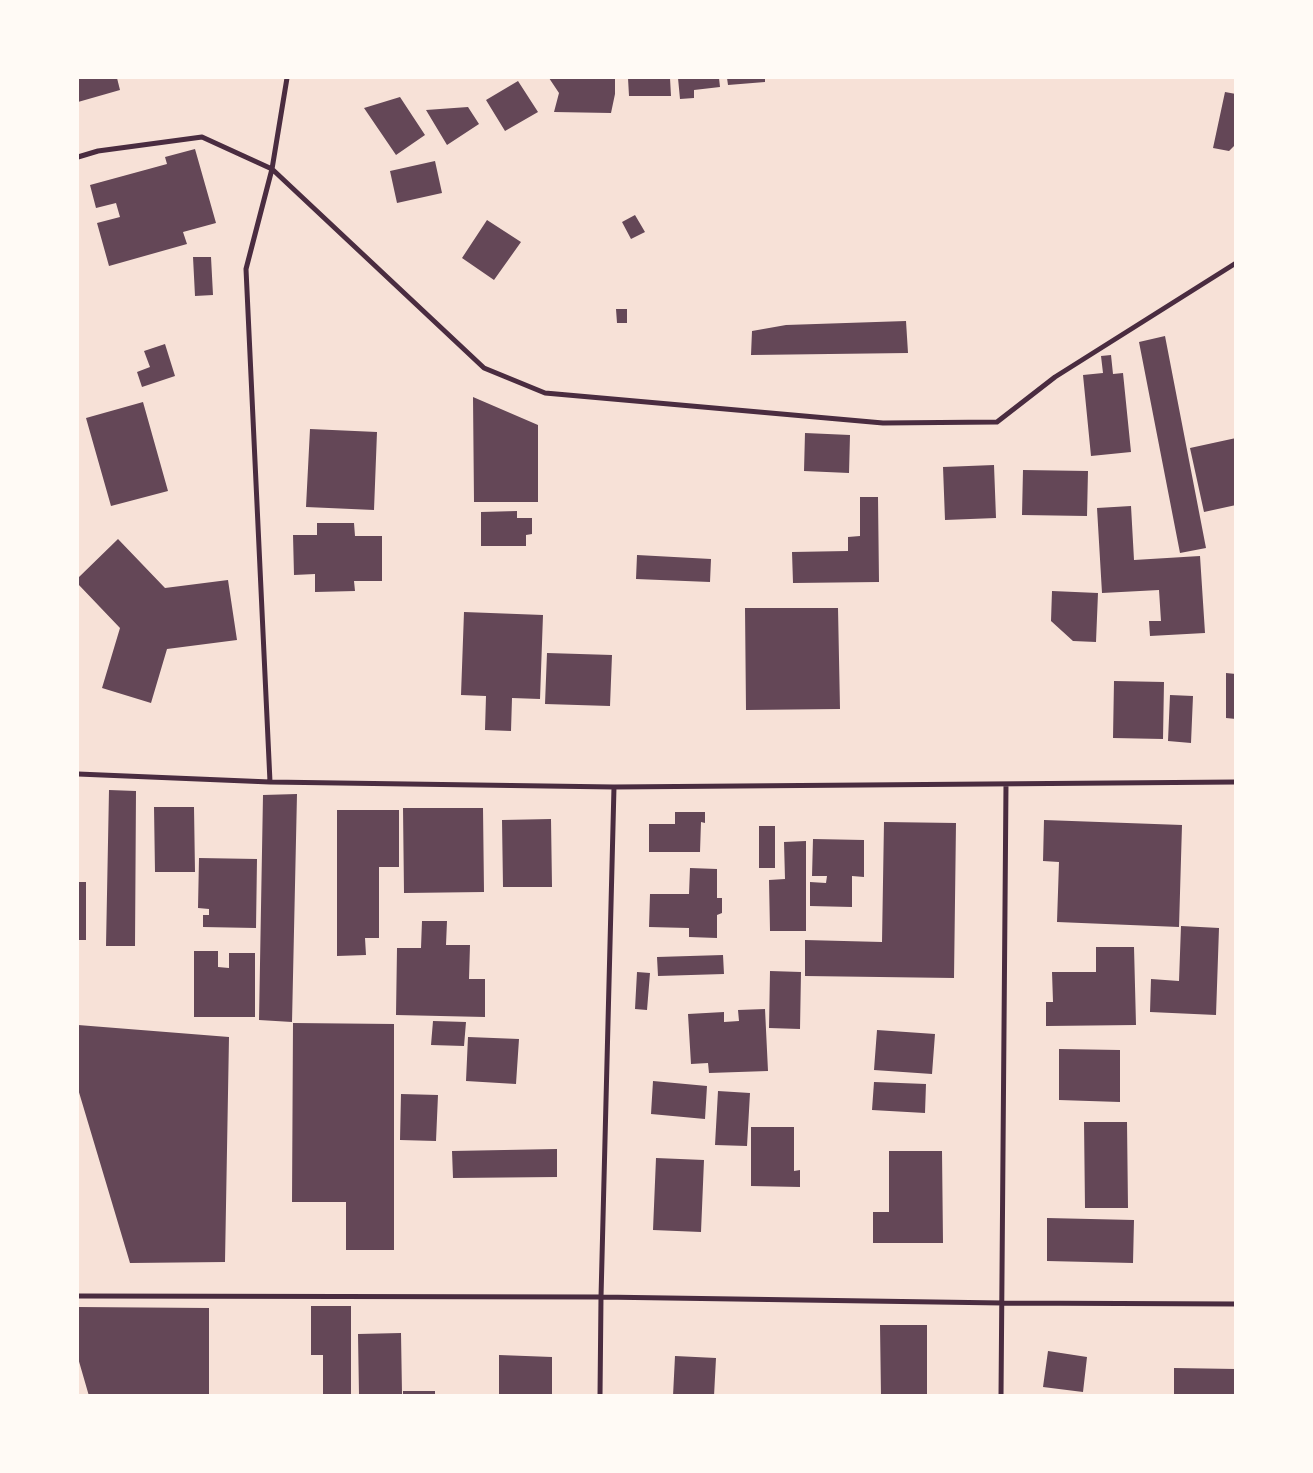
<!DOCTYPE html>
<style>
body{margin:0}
#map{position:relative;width:1313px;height:1473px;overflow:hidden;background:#f7e1d7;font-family:"Space Grotesk",sans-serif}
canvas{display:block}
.frame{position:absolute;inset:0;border:79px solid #fffaf5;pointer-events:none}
</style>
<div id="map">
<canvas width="1313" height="1473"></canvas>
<div class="frame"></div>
</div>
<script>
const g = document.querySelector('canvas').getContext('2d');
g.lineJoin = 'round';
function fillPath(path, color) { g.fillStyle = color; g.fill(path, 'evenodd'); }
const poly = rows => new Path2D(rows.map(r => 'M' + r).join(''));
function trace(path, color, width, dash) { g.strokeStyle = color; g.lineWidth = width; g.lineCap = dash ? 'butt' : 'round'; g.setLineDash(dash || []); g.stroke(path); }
fillPath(poly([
 [78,78,117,78,120,90,78,102],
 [549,78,615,78,615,94,611,113,554,112,559,93],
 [628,78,670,78,671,96,629,96],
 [678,78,719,78,720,87,694,90,694,98,680,99],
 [727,78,765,78,765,82,728,85],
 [518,81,538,112,505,131,486,100],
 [1225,92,1236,94,1236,144,1229,151,1213,148],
 [400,97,425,135,396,155,364,108],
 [468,107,479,124,447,145,426,110],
 [195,149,216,223,183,232,187,244,109,266,97,223,120,217,116,203,96,208,90,185,167,164,165,157],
 [435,161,442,193,397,203,390,171],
 [635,215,645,232,631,239,622,222],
 [487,220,521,242,494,280,462,258],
 [193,257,211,257,213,295,195,296],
 [616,309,627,309,627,323,617,323],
 [906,321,908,353,751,355,752,331,786,325],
 [1165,336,1206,548,1180,553,1139,342],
 [165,344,175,376,142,387,137,372,150,367,144,351],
 [1111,355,1113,374,1123,373,1131,452,1091,456,1083,375,1103,373,1101,356],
 [473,397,538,425,538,502,474,502],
 [143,402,168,491,111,506,86,418],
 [310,429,377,432,374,510,306,507],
 [805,433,850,435,849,473,804,471],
 [1236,438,1236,505,1204,512,1190,448],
 [994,465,996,518,945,520,943,467],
 [1023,470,1088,471,1087,516,1022,515],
 [860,497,878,497,879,582,793,583,792,552,848,551,848,537,860,536],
 [1131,506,1134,560,1200,556,1205,633,1150,636,1149,621,1161,621,1159,590,1102,593,1097,508],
 [517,511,517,518,532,518,532,534,526,535,526,546,481,546,481,512],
 [317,523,354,523,355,536,382,536,382,581,354,581,355,591,315,592,315,574,294,575,293,535,317,535],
 [118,539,165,588,228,580,237,640,167,649,151,703,102,688,120,628,78,584,78,578],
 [637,555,711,559,710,582,636,579],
 [1052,591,1098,593,1096,642,1073,641,1051,621],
 [745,608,838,608,840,709,746,710],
 [464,612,543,615,540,699,512,698,511,731,485,730,486,696,461,695],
 [547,653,612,655,610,706,545,704],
 [1226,673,1236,674,1236,719,1226,718],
 [1114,681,1164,682,1163,739,1113,738],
 [1170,695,1193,696,1191,743,1168,741],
 [109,790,136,791,135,946,106,946],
 [297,794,292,1022,259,1020,263,795],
 [154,807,194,807,195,872,155,872],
 [403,808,483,808,484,892,404,893],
 [337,810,399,810,399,867,379,867,379,938,365,938,366,955,337,956],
 [675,812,705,812,705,823,701,822,700,852,649,852,649,824,675,824],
 [551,819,552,887,503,887,502,820],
 [1044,820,1182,825,1179,927,1057,922,1059,862,1043,861],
 [884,822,956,823,954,978,805,976,805,940,882,942],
 [759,826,775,826,775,868,759,868],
 [813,839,864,840,864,877,852,876,852,907,810,906,810,882,826,883,827,876,812,876],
 [806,841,806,931,770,931,769,880,785,879,784,842],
 [199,858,257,859,256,928,203,927,203,915,209,915,209,909,198,908],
 [690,868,717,869,717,898,722,898,722,913,717,915,717,938,689,937,689,928,649,927,650,894,689,894],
 [78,882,86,882,86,940,78,940],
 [422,921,447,921,446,945,470,945,469,979,485,979,485,1017,396,1015,397,948,421,948],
 [1181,926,1219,928,1216,1015,1150,1012,1151,979,1179,981],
 [1096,947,1134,947,1136,1025,1046,1026,1046,1002,1053,1002,1052,972,1096,972],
 [194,951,218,951,218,967,229,968,229,953,255,953,255,1017,194,1017],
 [723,955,724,974,658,976,657,957],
 [770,971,801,972,800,1029,769,1028],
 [637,972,650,973,647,1010,635,1009],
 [765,1009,768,1071,709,1073,708,1063,691,1064,688,1014,724,1012,724,1022,739,1021,738,1010],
 [433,1021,466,1022,464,1046,431,1045],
 [293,1023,394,1024,394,1250,346,1250,346,1202,292,1202],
 [78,1025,229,1037,225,1262,130,1263,78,1089],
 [877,1030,935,1034,932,1074,874,1070],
 [468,1037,519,1039,516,1084,466,1081],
 [1059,1049,1120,1050,1120,1102,1059,1100],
 [653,1081,707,1086,705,1119,651,1114],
 [874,1082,926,1084,925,1113,872,1110],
 [718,1091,750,1093,747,1146,715,1145],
 [401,1094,438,1095,436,1141,400,1140],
 [1084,1122,1127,1122,1128,1208,1085,1208],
 [751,1127,794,1127,794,1171,800,1170,800,1187,751,1186],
 [557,1149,557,1177,453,1178,452,1151],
 [889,1151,942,1151,943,1243,873,1243,873,1212,889,1212],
 [656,1158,704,1160,701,1232,653,1230],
 [1047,1218,1134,1220,1133,1263,1047,1261],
 [311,1306,351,1306,351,1396,323,1396,323,1355,311,1355],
 [78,1307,209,1308,209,1396,89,1396,78,1358],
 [880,1325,927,1325,927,1396,881,1396],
 [401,1333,402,1394,359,1395,358,1334],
 [1048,1351,1087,1357,1083,1392,1043,1387],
 [499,1355,552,1357,552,1396,499,1396],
 [675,1356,716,1358,714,1396,673,1396],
 [1174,1368,1236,1369,1236,1396,1174,1396],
 [403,1391,435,1391,435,1396,403,1396]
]), '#644757');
trace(poly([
 [78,157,98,151,202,137,272,169,484,368,545,393,883,423,997,422,1055,377,1236,263],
 [78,774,270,782,614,787,1236,782],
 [270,782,246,269,272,169,287,78],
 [78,1296,601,1297,1002,1303,1236,1304],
 [600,1396,601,1297,614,787],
 [1001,1396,1006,784]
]), '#4a2c40', 5);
</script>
